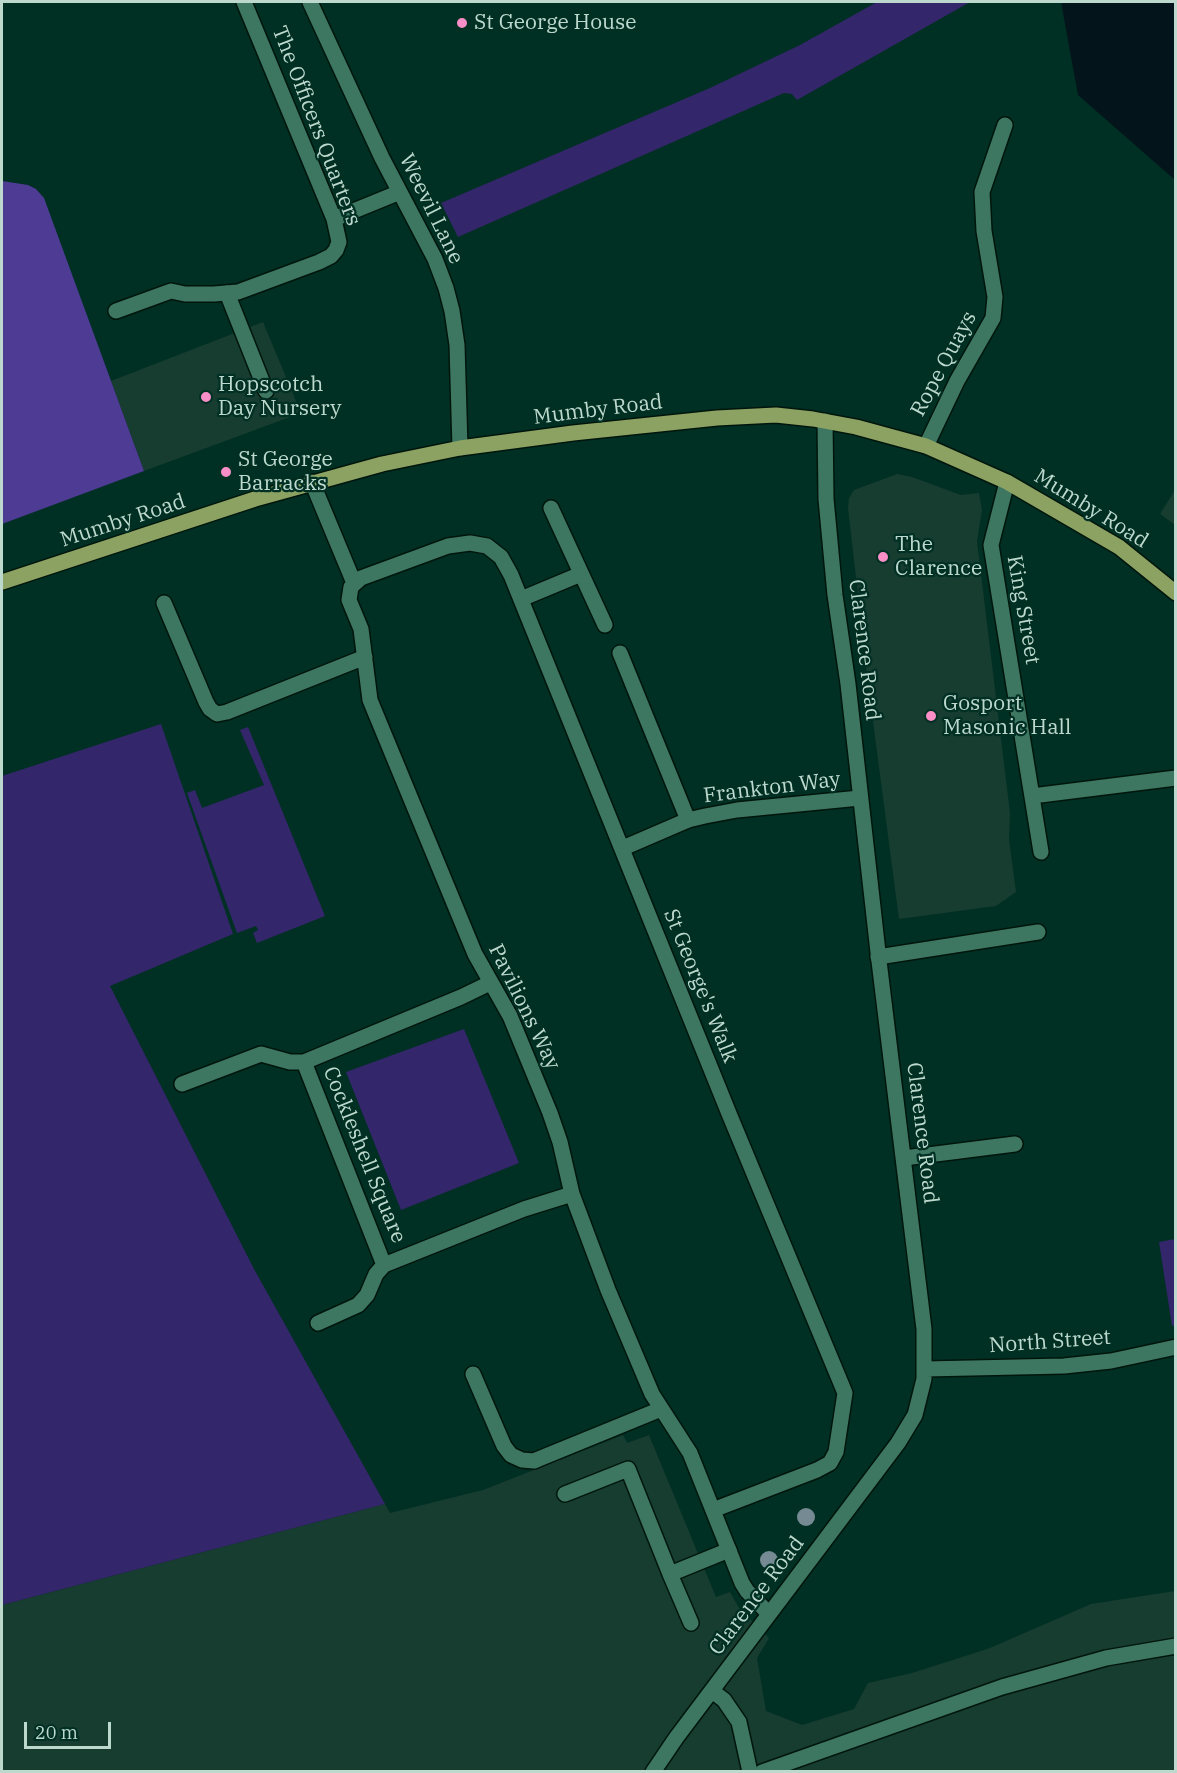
<!DOCTYPE html>
<style>
body{margin:0}
#map{position:relative;width:1177px;height:1773px;overflow:hidden;background:#003023;font-family:"IBM Plex Serif",serif}
canvas{display:block}
.frame{position:absolute;inset:0;border:3px solid #bdd9cd;pointer-events:none}
.scale{position:absolute;left:24px;top:1722px;width:87px;height:27px;box-sizing:border-box;border:3px solid #bdd9cd;border-top:0;padding-left:8px;font-size:18px;line-height:21px;white-space:nowrap;color:#bdd9cd;-webkit-text-stroke:4px #003023;paint-order:stroke}
</style>
<div id="map">
<canvas width="1177" height="1773"></canvas>
<div class="frame"></div>
<div class="scale">20 m</div>
</div>
<script>
const g = document.querySelector('canvas').getContext('2d');
g.lineJoin = 'round';
function fillPath(path, color) { g.fillStyle = color; g.fill(path, 'evenodd'); }
const poly = rows => new Path2D(rows.map(r => 'M' + r).join(''));
function trace(path, color, width, dash) { g.strokeStyle = color; g.lineWidth = width; g.lineCap = dash ? 'butt' : 'round'; g.setLineDash(dash || []); g.stroke(path); }
function write(font, color, halo, rows, align = 'center') {
  g.font = font + ' "IBM Plex Serif",serif'; g.lineWidth = 4.5; g.setLineDash([]); g.textBaseline = 'middle'; g.strokeStyle = halo; g.fillStyle = color; for (const [text, x, y, turn = 0] of rows) {
    g.save(); g.translate(x, y); g.rotate((+turn || 0) * Math.PI / 180); g.textAlign = isNaN(turn) ? turn : align; if (halo) g.strokeText(text, 0, 0); g.fillText(text, 0, 0); g.restore();
  }
}
fillPath(poly([
 [263,322,301,413,144,471,111,381],
 [897,474,912,477,961,495,979,493,982,510,977,541,1010,813,1009,839,1016,892,996,906,899,919,869,691,848,508,849,498,854,490],
 [1175,490,1175,525,1160,514],
 [623,1435,627,1443,649,1435,716,1597,730,1592,739,1608,769,1638,757,1658,766,1711,802,1725,854,1709,868,1683,912,1673,990,1648,1091,1604,1175,1591,1175,1771,2,1772,2,1605,385,1504,390,1513,483,1490]
]), '#173c30');
fillPath(poly([
 [877,2,970,2,797,100,792,94,784,93,458,237,441,203,710,88,800,45],
 [161,724,233,934,110,986,254,1269,385,1504,2,1605,2,776],
 [248,727,325,916,257,943,253,933,258,930,256,926,237,933,187,793,195,790,202,808,264,785,240,730],
 [464,1029,519,1163,401,1210,346,1072],
 [1175,1239,1176,1325,1172,1326,1159,1242]
]), '#34266a');
fillPath(poly([
 [2,181,28,185,36,189,44,198,144,471,2,524]
]), '#4d3b94');
fillPath(poly([
 [1061,2,1175,2,1175,180,1078,95]
]), '#04141b');
const lane = poly([
 [227,293,266,391],
 [551,508,605,625],
 [521,599,581,574],
 [620,653,688,820],
 [878,957,1038,932],
 [565,1494,628,1469,670,1574,729,1550],
 [670,1574,691,1623],
 [762,1772,1002,1687,1106,1658,1176,1646]
]);
const street = poly([
 [310,2,382,158,435,259,446,288,452,311,457,345,460,448],
 [334,219,400,192],
 [116,311,171,291,185,294,214,294,238,292,319,262,331,256,336,250,339,242,334,219,244,2],
 [926,446,957,381,993,318,995,297,984,231,982,192,1005,125],
 [312,482,354,583],
 [1007,482,991,545,1041,852],
 [164,603,206,702,210,709,217,714,227,712,365,657],
 [1032,796,1176,778],
 [623,848,688,820,705,816,737,810,860,798],
 [304,1062,384,1265],
 [182,1084,261,1054,290,1062,304,1062,461,997,490,983],
 [904,1158,1015,1144],
 [318,1323,358,1305,367,1295,376,1274,384,1265,524,1209,572,1194],
 [925,1369,1064,1366,1111,1361,1176,1347],
 [473,1374,504,1446,511,1455,522,1460,534,1461,541,1458,661,1409],
 [713,1510,817,1470,830,1463,836,1452,845,1393,730,1116,511,575,501,557,487,546,470,543,448,546,361,578,351,587,349,600,361,629,370,700,475,954,510,1016,550,1113,560,1142,572,1194,608,1290,652,1394,690,1453,742,1583,747,1591,769,1614],
 [712,1691,724,1700,739,1722,750,1772],
 [653,1772,676,1738,898,1443,915,1415,924,1379,924,1329,879,961,848,684,835,595,826,499,825,421]
]);
const primary = poly([
 [2,582,255,499,382,464,460,448,573,433,717,418,776,415,813,419,856,427,926,446,1007,482,1119,547,1176,593]
]);
trace(lane, '#00160d', 18);
trace(street, '#00160d', 18);
trace(primary, '#00160d', 18);
trace(lane, '#3d7661', 15);
trace(street, '#3d7661', 15);
trace(primary, '#8ca262', 15);
g.fillStyle = '#758a92';
for (const [x, y] of [
 [806,1517],
 [769,1560]
]) { g.beginPath(); g.arc(x, y, 9, 0, 2 * Math.PI); g.fill(); }
for (const [x, y, r, color] of [
 [462,23,6,"#fa8fc8"],
 [206,397,6,"#fa8fc8"],
 [226,472,6,"#fa8fc8"],
 [883,557,6,"#fa8fc8"],
 [931,716,6,"#fa8fc8"]
]) { const dot = new Path2D(); dot.arc(x, y, r, 0, 2 * Math.PI); g.fillStyle = color; g.fill(dot); trace(dot, '#003023', 2); }
write('21px', '#bdd9cd', '#003023', [
 ["St George House",474,23],
 ["Hopscotch",218,385],
 ["Day Nursery",218,409],
 ["St George",238,460],
 ["Barracks",238,484],
 ["The",895,545],
 ["Clarence",895,569],
 ["Gosport",943,704],
 ["Masonic Hall",943,728]
], 'left');
write('21px', '#bdd9cd', '#003023', [
 ["The Officers Quarters",316,126,69],
 ["Weevil Lane",431,209,64],
 ["Rope Quays",944,364,-62],
 ["Mumby Road",598,410,-7],
 ["Mumby Road",1091,509,32],
 ["Mumby Road",123,521,-18],
 ["King Street",1023,610,80],
 ["Clarence Road",864,650,83],
 ["Frankton Way",772,788,-7],
 ["St George's Walk",700,986,68],
 ["Pavilions Way",524,1007,64],
 ["Clarence Road",922,1133,83],
 ["Cockleshell Square",364,1155,68],
 ["North Street",1050,1342,-4],
 ["Clarence Road",757,1596,-53]
]);
</script>
